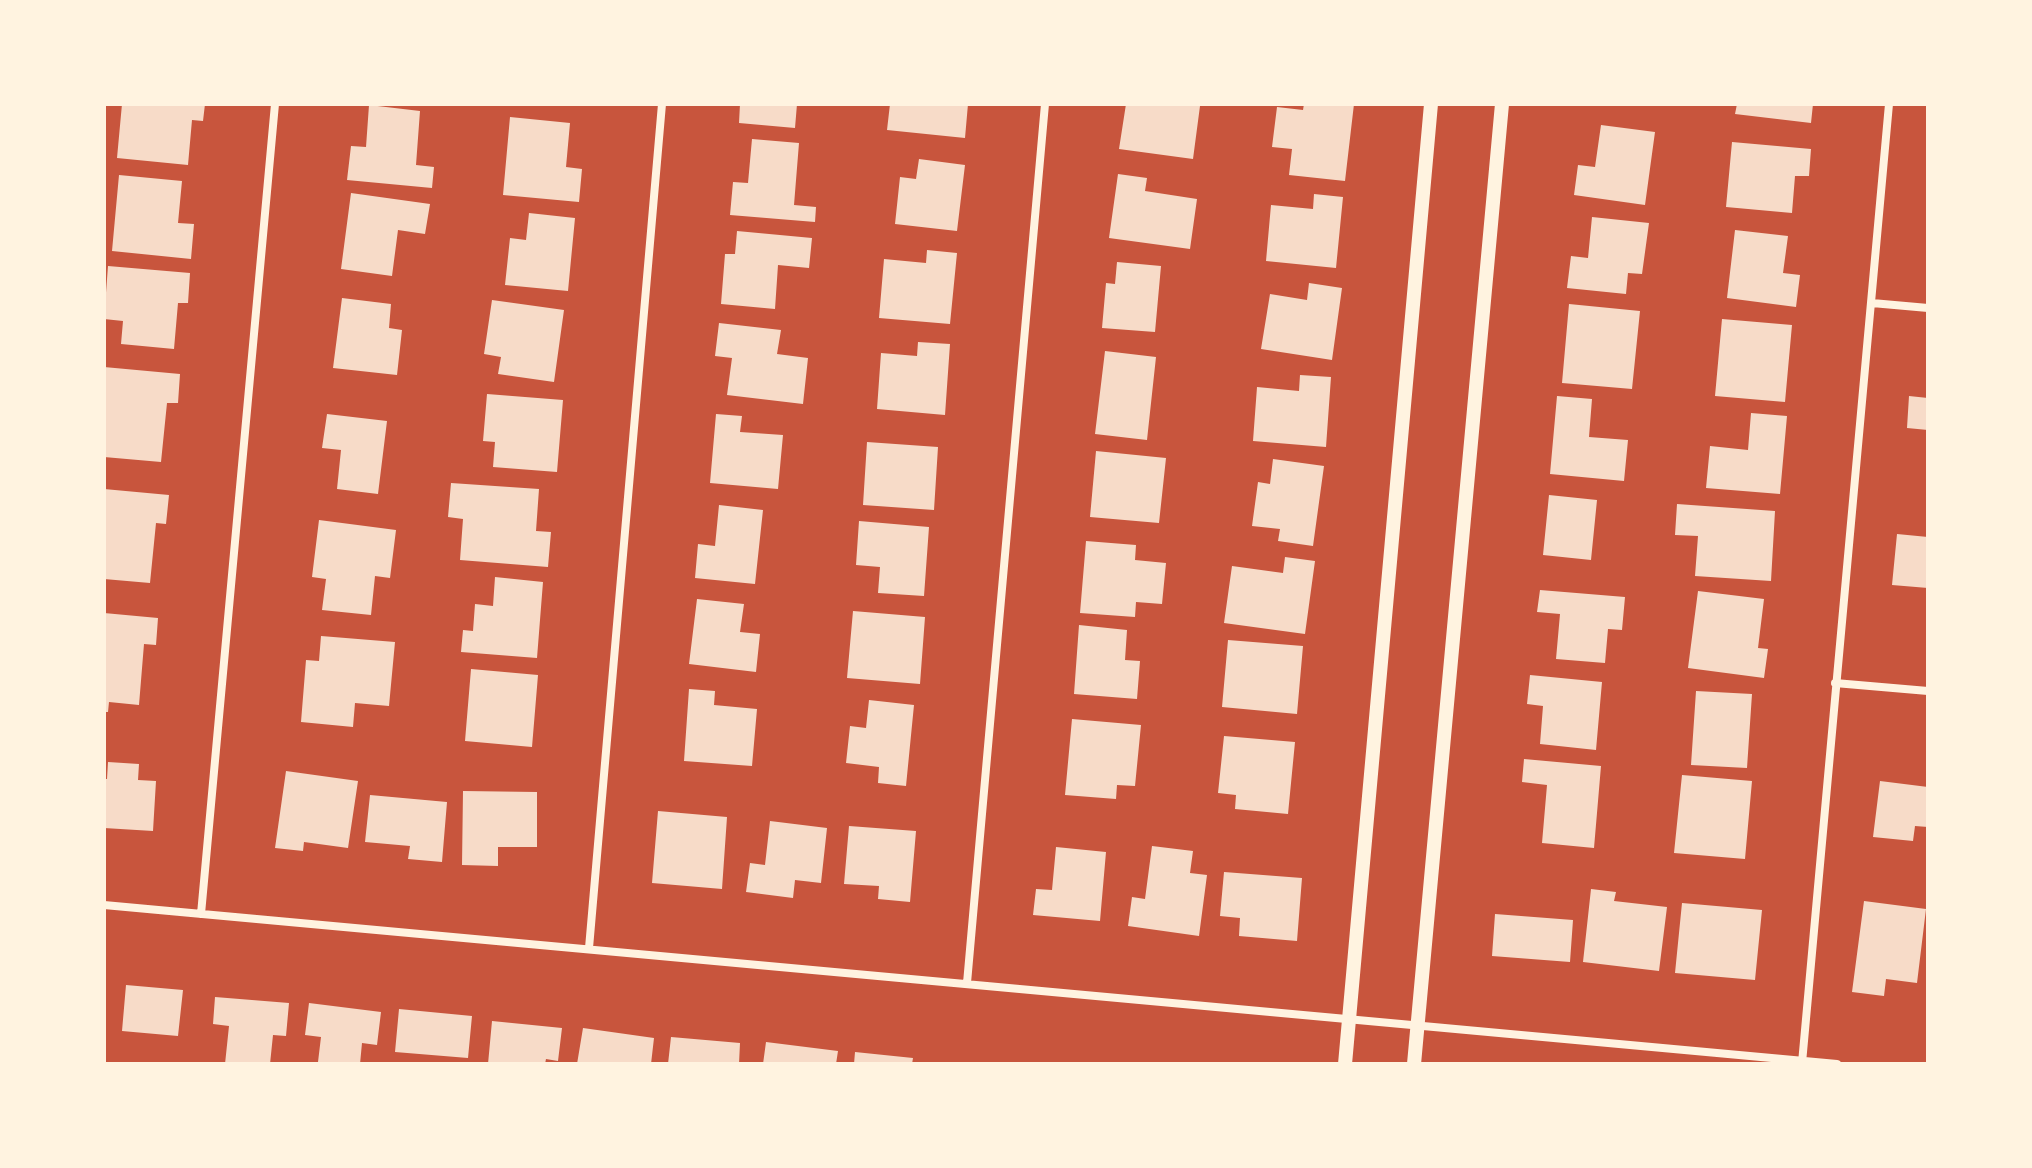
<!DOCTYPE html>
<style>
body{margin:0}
#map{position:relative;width:2032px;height:1168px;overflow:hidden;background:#c8553d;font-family:"PT Sans",sans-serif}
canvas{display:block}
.frame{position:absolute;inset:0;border:106px solid #fff3e0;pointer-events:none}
</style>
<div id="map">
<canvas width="2032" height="1168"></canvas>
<div class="frame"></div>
</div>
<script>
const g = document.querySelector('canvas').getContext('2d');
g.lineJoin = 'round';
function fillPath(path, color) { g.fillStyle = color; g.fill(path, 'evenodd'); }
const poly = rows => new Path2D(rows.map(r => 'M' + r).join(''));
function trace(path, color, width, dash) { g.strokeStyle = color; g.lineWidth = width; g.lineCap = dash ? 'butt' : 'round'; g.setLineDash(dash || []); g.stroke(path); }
fillPath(poly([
 [122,104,205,104,203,121,192,120,188,165,117,158],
 [740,104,797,104,795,128,739,123],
 [890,104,968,104,965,138,887,130],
 [1126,104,1200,106,1193,159,1119,149],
 [1304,104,1354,104,1345,181,1289,175,1292,149,1272,147,1277,107,1303,110],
 [1737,104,1813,104,1811,123,1735,114],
 [369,105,420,111,416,165,434,167,432,188,347,180,351,146,366,147],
 [510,117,570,123,566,167,582,169,579,202,503,195],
 [1601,125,1655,132,1645,205,1574,195,1578,165,1595,167],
 [752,139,799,143,794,205,816,207,815,222,730,215,733,182,748,183],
 [1732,142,1811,149,1809,176,1795,176,1792,213,1726,207],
 [919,159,965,165,957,231,895,224,900,177,916,179],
 [1118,174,1147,178,1145,191,1197,199,1190,249,1109,238],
 [119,175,182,181,178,223,194,224,191,259,112,251],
 [351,193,430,204,425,234,398,230,392,276,341,269],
 [1314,194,1343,197,1336,268,1266,261,1271,205,1313,209],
 [529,213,575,218,568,291,505,285,510,238,526,240],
 [1592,217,1649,223,1642,274,1628,273,1626,294,1567,288,1571,256,1588,258],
 [1735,230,1788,236,1783,273,1800,275,1796,307,1727,298],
 [737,231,812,238,809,268,778,265,775,309,721,304,725,254,735,254],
 [927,250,957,253,950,324,879,318,884,259,926,263],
 [1117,262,1161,266,1155,332,1102,328,1106,283,1115,284],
 [108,266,190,273,188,303,178,303,174,349,121,344,123,321,104,319],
 [1309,283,1342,288,1332,360,1261,349,1270,294,1307,300],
 [342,298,391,304,389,328,402,330,397,375,333,368],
 [492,300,564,310,554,382,498,374,501,357,484,354],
 [1569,304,1640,311,1632,389,1562,383],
 [1722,319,1792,325,1785,402,1715,396],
 [719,323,781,330,777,354,808,358,803,404,727,395,732,358,715,356],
 [918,342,950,344,945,415,877,409,881,353,917,356],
 [1105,351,1156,357,1147,440,1095,434],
 [104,367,180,374,178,403,167,403,161,462,104,457],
 [1300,375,1331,377,1326,447,1253,441,1257,387,1299,391],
 [487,394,563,400,557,472,493,467,495,442,483,441],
 [1557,396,1592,399,1589,437,1628,440,1624,481,1550,474],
 [1909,396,1928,398,1928,430,1907,428],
 [1751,413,1787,416,1780,494,1706,488,1710,446,1748,450],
 [327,414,387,421,378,494,337,489,341,450,322,448],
 [716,414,742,416,740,432,783,435,778,489,710,483],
 [867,442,938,447,934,510,863,505],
 [1096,451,1166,458,1159,523,1090,517],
 [1273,459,1324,466,1313,546,1278,541,1280,529,1252,526,1258,482,1270,484],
 [451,483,539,489,536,531,551,532,548,567,460,560,463,519,448,517],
 [104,489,169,495,166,524,156,523,150,583,104,579],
 [1549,495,1597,500,1591,560,1543,555],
 [1677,504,1775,511,1771,581,1695,576,1698,536,1675,535],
 [719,505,763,510,755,584,695,578,698,544,715,546],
 [319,520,396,530,390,578,375,576,371,615,322,610,326,579,312,577],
 [859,521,929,527,924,596,878,593,880,567,856,565],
 [1897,534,1928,537,1928,588,1892,585],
 [1086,541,1136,545,1135,560,1166,563,1162,604,1136,602,1135,617,1080,613],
 [1285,557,1315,561,1305,634,1224,623,1232,566,1283,573],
 [495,577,543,582,537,658,461,652,463,630,473,631,475,604,493,606],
 [1540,590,1625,597,1622,630,1608,629,1605,663,1556,659,1560,614,1537,612],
 [1698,591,1764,599,1758,648,1768,649,1764,678,1688,668],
 [697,599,744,604,740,632,760,634,756,672,689,664],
 [853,611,925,617,920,684,847,678],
 [104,613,158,618,156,645,144,644,139,705,109,702,108,712,104,712],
 [1079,625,1127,630,1125,660,1140,661,1137,699,1074,694],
 [321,636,395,642,389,706,355,703,353,727,301,722,306,660,319,661],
 [1228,640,1303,646,1297,714,1222,707],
 [471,669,538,675,532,747,465,741],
 [1530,675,1602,682,1596,750,1540,744,1543,706,1527,704],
 [689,689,715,691,714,705,757,709,752,766,684,761],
 [1696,691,1752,694,1747,768,1691,765],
 [869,700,914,705,906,786,878,783,879,767,846,763,850,726,866,728],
 [1072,719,1141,725,1135,786,1117,785,1116,799,1065,795],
 [1224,736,1295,742,1288,814,1235,809,1236,795,1218,793],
 [1524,759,1601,766,1594,848,1542,843,1547,785,1522,782],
 [108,762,139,764,138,780,156,781,153,831,104,828,104,779,107,779],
 [286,771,358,781,348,848,304,842,303,851,275,848],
 [1682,775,1752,781,1745,859,1674,853],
 [1880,781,1928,787,1928,827,1915,826,1913,841,1873,837],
 [463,791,537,792,537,847,498,847,498,866,462,865],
 [370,795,447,802,442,862,408,859,410,846,365,842],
 [658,811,727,817,722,889,652,883],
 [770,821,827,828,821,883,795,880,793,898,746,892,750,863,765,865],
 [849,826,916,831,910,902,878,899,879,886,844,884],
 [1152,846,1193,851,1190,873,1207,875,1199,936,1128,926,1132,897,1145,899],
 [1056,847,1106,852,1100,921,1033,915,1036,889,1052,890],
 [1224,872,1302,878,1297,941,1239,936,1240,918,1220,916],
 [1591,889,1616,892,1614,901,1667,907,1659,971,1583,962],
 [1864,901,1926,909,1917,983,1886,979,1884,996,1852,992],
 [1682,903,1762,910,1755,980,1675,973],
 [1495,914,1573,920,1570,962,1492,956],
 [126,985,183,990,178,1036,122,1031],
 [215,997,289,1003,286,1036,273,1035,270,1064,225,1064,229,1026,213,1024],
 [309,1003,381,1012,377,1045,362,1043,360,1064,318,1062,321,1037,305,1035],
 [399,1009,472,1016,468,1058,395,1052],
 [492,1021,562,1028,558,1061,546,1059,545,1064,488,1064],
 [583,1028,654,1038,651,1064,577,1064],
 [671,1037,740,1043,739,1064,668,1064],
 [766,1042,838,1051,836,1064,763,1064],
 [855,1052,913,1058,912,1064,854,1064]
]), '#f7dbc8');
trace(poly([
 [1872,303,1928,308],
 [1835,683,1928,691],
 [104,905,1837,1064],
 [201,914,275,104],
 [589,948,662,104],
 [967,983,1045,104],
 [1802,1063,1889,104]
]), '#fff3e0', 8);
trace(poly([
 [1345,1064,1431,104],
 [1414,1064,1502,104]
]), '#fff3e0', 14);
</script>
